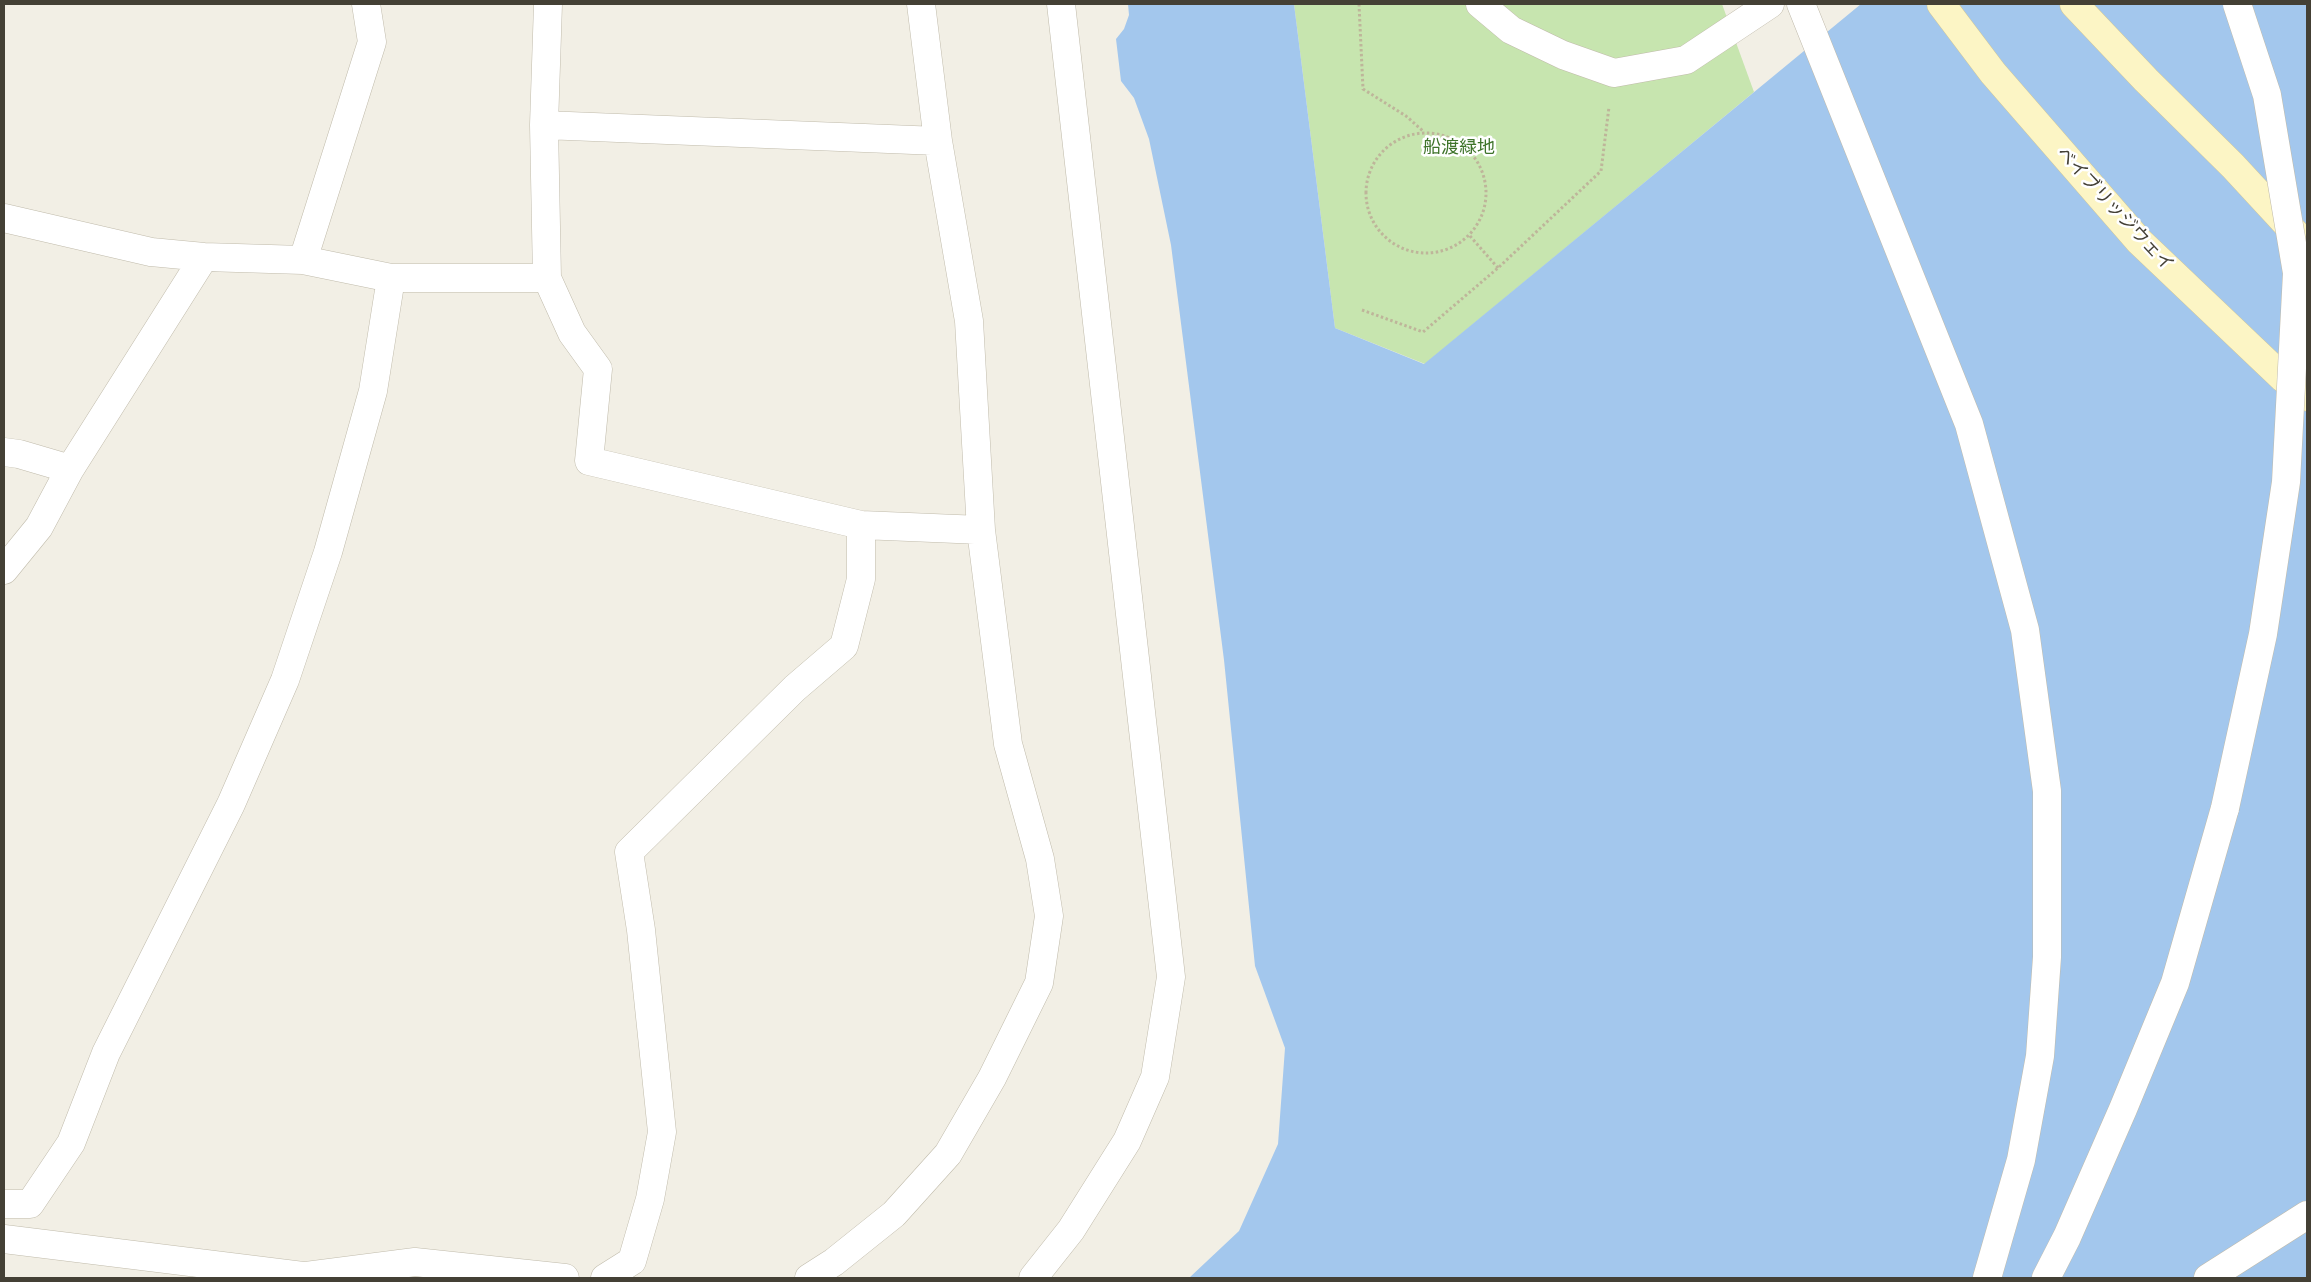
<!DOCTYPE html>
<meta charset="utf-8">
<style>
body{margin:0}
#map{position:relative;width:2311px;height:1282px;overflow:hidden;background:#f2efe5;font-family:Mulish,sans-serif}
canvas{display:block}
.frame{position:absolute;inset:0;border:5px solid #444035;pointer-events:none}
</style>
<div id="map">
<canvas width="2311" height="1282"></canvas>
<div class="frame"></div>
</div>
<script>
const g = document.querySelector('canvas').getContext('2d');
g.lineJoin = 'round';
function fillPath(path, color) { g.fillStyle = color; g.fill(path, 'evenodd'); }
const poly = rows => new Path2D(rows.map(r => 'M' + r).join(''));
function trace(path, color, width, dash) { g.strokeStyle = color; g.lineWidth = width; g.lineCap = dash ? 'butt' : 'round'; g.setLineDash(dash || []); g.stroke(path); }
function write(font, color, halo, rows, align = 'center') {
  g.font = font + ' Mulish,"Noto Sans JP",sans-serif'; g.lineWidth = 5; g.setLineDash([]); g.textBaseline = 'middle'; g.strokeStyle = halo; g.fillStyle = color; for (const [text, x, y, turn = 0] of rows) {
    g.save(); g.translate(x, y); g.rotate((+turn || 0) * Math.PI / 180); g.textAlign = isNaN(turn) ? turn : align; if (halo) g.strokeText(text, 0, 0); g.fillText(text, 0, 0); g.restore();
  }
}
fillPath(poly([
 [1294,4,1722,4,1754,92,1425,364,1335,328]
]), '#c7e5af');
fillPath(poly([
 [1128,4,1294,4,1335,328,1424,364,1861,4,2307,4,2307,1278,1189,1278,1239,1231,1278,1144,1285,1048,1255,966,1224,660,1171,245,1149,139,1134,98,1121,81,1116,39,1124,29,1129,15]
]), '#a3c7ed');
const street = poly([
 [548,4,544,125,547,278,572,333,598,369,589,461,861,525,981,530],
 [1480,4,1511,30,1563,55,1614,73,1686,60,1770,4],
 [1801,4,1969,424,2025,630,2047,791,2047,957,2040,1056,2021,1160,1987,1278],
 [544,125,938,141],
 [4,218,151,252,204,257,303,260,391,278,547,278],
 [303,260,372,42,366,4],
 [4,452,19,454,70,469],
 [4,570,39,527,70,469,204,257],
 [4,1204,30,1204,71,1143,106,1053,231,804,285,680,328,552,373,391,391,278],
 [4,1239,319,1278],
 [306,1276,415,1262,565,1278],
 [605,1278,632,1261,650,1199,662,1132,641,930,629,852,795,688,844,646,861,579,861,525],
 [809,1278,834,1262,894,1214,948,1154,992,1078,1039,983,1049,916,1040,859,1008,744,981,530,969,321,938,141,921,4],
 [1033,1278,1071,1230,1127,1141,1155,1077,1171,977,1061,4],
 [2046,1278,2067,1237,2123,1109,2175,983,2225,808],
 [2208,1278,2307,1215]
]);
const secondary = poly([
 [1941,4,1993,73,2139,241,2283,378,2307,397],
 [2074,4,2146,80,2233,166,2307,246]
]);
trace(street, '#c0bbab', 29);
trace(secondary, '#d1c797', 29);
trace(poly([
 [1359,4,1363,89,1406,116,1423,131],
 '1366 193a60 60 0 1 1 120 0a60 60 0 1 1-120 0Z',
 [1470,236,1498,268],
 [1362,310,1423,332,1498,268,1601,171,1609,107]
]), '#beb59a', 3, [2.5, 2.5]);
trace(street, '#fff', 28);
trace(secondary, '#fcf5c5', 28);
const streetBridge = poly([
 [2225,808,2263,634,2286,482,2297,273,2267,95,2237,4]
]);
trace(streetBridge, '#c0bbab', 29, []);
trace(streetBridge, '#fff', 28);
write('18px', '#3f742b', '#fff', [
 ["船渡緑地",1459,148]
]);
write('18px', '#444035', '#fff', [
 ["ベイブリッジウェイ",2115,209,47]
]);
</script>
